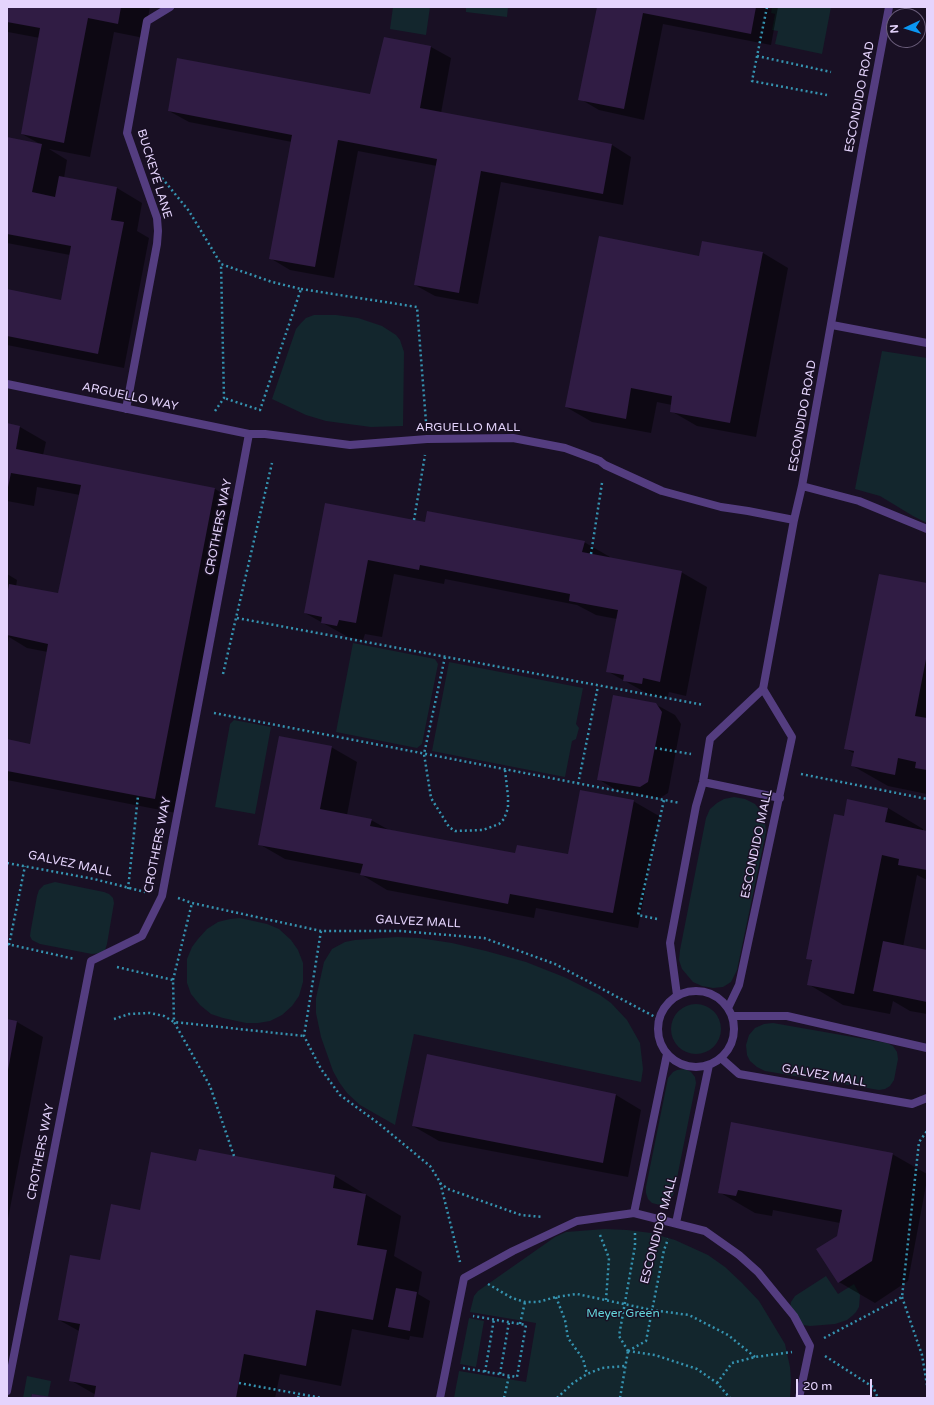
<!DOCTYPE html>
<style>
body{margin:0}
#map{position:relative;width:934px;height:1405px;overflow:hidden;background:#191024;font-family:"Varela Round",sans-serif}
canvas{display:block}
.frame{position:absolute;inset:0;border:8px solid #e5d4fd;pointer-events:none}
.north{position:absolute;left:886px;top:8px;width:40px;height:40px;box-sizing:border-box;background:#191024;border:1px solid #6b5e7b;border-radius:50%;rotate:266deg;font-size:11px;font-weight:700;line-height:16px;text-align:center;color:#e5d4fd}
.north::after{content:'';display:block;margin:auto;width:14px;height:18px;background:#0b96f2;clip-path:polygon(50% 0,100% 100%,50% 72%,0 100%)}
.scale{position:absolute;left:796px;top:1379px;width:76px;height:18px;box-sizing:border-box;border:2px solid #e5d4fd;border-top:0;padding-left:5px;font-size:12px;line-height:14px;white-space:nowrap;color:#e5d4fd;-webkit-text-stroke:3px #191024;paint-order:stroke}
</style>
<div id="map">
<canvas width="934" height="1405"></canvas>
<div class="frame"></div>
<div class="north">N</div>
<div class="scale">20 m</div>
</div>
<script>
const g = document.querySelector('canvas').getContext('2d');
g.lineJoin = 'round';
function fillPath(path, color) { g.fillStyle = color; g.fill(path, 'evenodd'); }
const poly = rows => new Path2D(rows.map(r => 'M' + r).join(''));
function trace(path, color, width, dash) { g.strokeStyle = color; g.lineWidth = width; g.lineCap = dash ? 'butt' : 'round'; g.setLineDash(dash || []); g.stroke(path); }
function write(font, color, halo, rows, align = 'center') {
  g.font = font + ' "Varela Round",sans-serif'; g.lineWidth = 3; g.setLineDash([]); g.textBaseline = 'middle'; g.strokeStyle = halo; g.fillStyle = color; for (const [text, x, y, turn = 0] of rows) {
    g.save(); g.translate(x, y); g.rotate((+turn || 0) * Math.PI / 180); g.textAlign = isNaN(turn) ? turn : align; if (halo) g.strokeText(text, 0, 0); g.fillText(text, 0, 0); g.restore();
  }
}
fillPath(poly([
 [393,7,430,7,426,35,390,29],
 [466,7,508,7,507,17,466,12],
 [772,7,831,7,822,54,775,44,778,31,772,30,775,14,771,13],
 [314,315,336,315,358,318,382,326,396,335,400,340,404,352,403,426,371,427,326,421,306,415,272,399,296,329,301,323,306,318],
 [882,351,927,358,927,523,913,516,880,496,855,489],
 [353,643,435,659,438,664,422,744,417,748,336,732],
 [449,662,583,688,576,724,579,728,576,739,572,741,565,777,432,751],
 [234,720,271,727,255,814,215,807,230,724],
 [734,797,745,799,755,804,762,813,765,821,766,832,737,970,731,982,723,987,713,988,702,986,693,982,682,969,679,960,680,950,706,818,710,809,717,803,724,799],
 [55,882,104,892,109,894,113,898,114,903,107,944,105,950,101,953,92,954,40,944,32,940,30,936,31,929,37,896,39,890,44,885],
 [240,918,267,924,279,929,291,940,298,950,303,963,303,982,299,996,292,1006,282,1015,270,1021,258,1023,246,1023,223,1018,211,1014,200,1005,191,994,187,983,187,959,192,947,198,939,207,929,218,922,230,919],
 [397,937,419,938,452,943,486,951,526,962,564,977,600,995,611,1003,627,1020,640,1043,643,1069,641,1082,414,1034,395,1125,360,1105,347,1093,339,1082,333,1071,321,1037,316,1013,316,998,324,962,332,949,345,942,355,940],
 '671 1029a25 25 0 1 1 50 0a25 25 0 1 1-50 0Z',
 [773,1023,887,1043,893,1046,897,1052,898,1059,894,1080,890,1086,885,1089,879,1090,765,1071,757,1067,750,1061,747,1055,746,1045,749,1035,755,1028,764,1024],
 [685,1069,691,1072,695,1077,696,1083,674,1193,671,1199,667,1203,660,1205,652,1203,648,1199,646,1193,646,1187,668,1078,673,1072,677,1070],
 [605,1229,627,1230,651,1233,675,1240,708,1255,725,1267,742,1283,759,1301,785,1344,790,1367,791,1380,790,1398,454,1398,459,1371,526,1382,536,1323,470,1312,474,1296,478,1291,555,1237,566,1232],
 [826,1276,838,1294,854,1284,860,1295,859,1307,856,1312,852,1316,847,1320,835,1324,810,1326,803,1325,790,1308,791,1302,795,1296],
 [469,1318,484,1321,476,1367,460,1364],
 [27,1376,51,1381,48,1397,32,1394,31,1398,23,1398]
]), '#13262d');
fillPath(poly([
 [7,7,150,7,144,38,114,32,90,157,49,149,67,160,64,178,117,188,142,203,137,231,149,238,124,368,7,345,7,290,62,301,70,255,7,243,7,138,40,144,22,134,40,38,8,32,7,35],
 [598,7,778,7,771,45,663,24,644,120,599,110,580,99],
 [385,38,431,47,451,58,441,113,612,145,631,157,623,205,501,182,478,304,435,296,415,285,437,166,358,151,334,278,290,270,270,258,292,142,189,122,169,111,371,95],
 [763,253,788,268,756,437,697,426,671,411,672,405,657,402,651,433,592,422,566,407,700,257],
 [7,424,20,427,46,442,43,455,215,489,240,504,181,814,7,780,7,740,31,745,48,652,27,648,9,637,7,648,7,574,17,580,16,587,59,594,80,495,37,487,34,506,7,501],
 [326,504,425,523,584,542,610,557,610,558,681,572,707,587,686,696,669,692,667,699,650,695,607,671,617,619,596,615,577,605,445,579,444,584,394,574,382,637,365,634,363,640,348,637,305,613],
 [927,584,927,794,888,786,853,766,855,754,845,748],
 [655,704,675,715,681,724,668,793,660,798,618,791,598,779],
 [331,747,357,762,347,815,371,820,389,830,516,855,569,856,633,801,659,816,638,928,536,908,534,918,387,890,362,875,362,874,285,859,259,844],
 [888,808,923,829,923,831,927,832,927,880,917,875,903,947,927,951,927,1014,910,1011,893,1001,890,1014,843,1005,808,984,812,961,807,958,845,817],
 [7,1020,17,1022,43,1037,7,1224],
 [616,1095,641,1110,628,1177,439,1141,413,1126],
 [199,1150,335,1176,401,1216,394,1256,422,1272,418,1294,430,1301,423,1338,410,1336,409,1340,352,1329,341,1386,280,1374,275,1398,95,1398,96,1395,70,1380,79,1331,59,1320,101,1261,141,1211,197,1162],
 [892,1154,927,1174,927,1180,908,1281,875,1303,839,1282,818,1249,838,1236,840,1223,773,1210,772,1216,755,1213,719,1192]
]), '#0007');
fillPath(poly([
 [7,7,121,7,118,24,88,18,64,143,21,134,40,28,7,22],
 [597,7,756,7,751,34,643,13,624,109,578,100],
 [384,37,431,46,420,108,612,144,603,194,481,171,459,293,414,285,437,159,338,140,315,267,269,259,292,135,168,111,177,58,370,94],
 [7,137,42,144,32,192,55,197,59,176,117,187,111,220,124,222,98,354,7,336,7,289,61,300,71,246,7,234],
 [599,236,699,256,702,241,763,252,730,423,670,412,672,396,631,388,626,419,565,407],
 [7,423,20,426,16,449,215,488,155,799,7,771,7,739,30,744,48,644,7,635,7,596,9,584,58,593,81,485,11,473,7,492],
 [325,503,425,522,427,511,585,541,582,552,682,571,660,682,643,678,642,684,623,681,624,675,606,672,618,610,569,601,570,594,420,565,419,570,368,560,356,623,339,620,337,626,321,623,322,617,304,613],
 [879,574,927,583,927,654,915,716,927,718,927,770,915,768,916,762,898,758,895,775,851,766,854,751,844,749],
 [613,695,656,703,662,712,648,782,640,787,597,780],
 [279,736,332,746,320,809,372,819,370,826,515,853,517,845,568,854,580,790,634,800,613,913,510,894,508,904,360,875,363,864,258,845],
 [847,799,888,808,885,822,927,831,927,870,898,865,899,859,882,855,854,994,807,985,812,960,806,959,834,814,844,816],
 [883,941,927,950,927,1002,873,991],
 [7,1019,17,1021,8,1070,7,1070],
 [427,1054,616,1094,603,1163,412,1126],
 [731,1122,893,1153,872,1261,838,1283,816,1249,837,1236,842,1210,738,1190,736,1196,718,1193],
 [199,1149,335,1175,333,1188,366,1194,357,1245,387,1250,373,1320,316,1310,306,1366,244,1354,236,1398,94,1398,96,1386,69,1381,80,1324,58,1320,70,1255,100,1260,111,1204,140,1210,151,1152,196,1161],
 [396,1288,417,1292,410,1331,388,1327],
 [32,1394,51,1397,51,1398,31,1398]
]), '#301c44');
trace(poly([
 [767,7,752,81,827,95],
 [757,56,831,72],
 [162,178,189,211,221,264,272,282,301,289,260,410,224,398],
 [301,289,417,307,426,422],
 [215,411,224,398,221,264],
 [414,520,425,455],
 [591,554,602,483],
 [237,618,704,705],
 [445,657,424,754,431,798,449,827,455,831,483,830,499,824,504,819,508,808,508,796,505,770],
 [223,674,272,463],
 [214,713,680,803],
 [655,748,691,754],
 [801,774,927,799],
 [578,784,598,686],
 [7,863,94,879,145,892],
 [128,889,138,796],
 [178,898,192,903,321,931,400,931,484,938,555,964,659,1019],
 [657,919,638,915,664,800],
 [321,931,304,1036,321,1069,340,1095,378,1123,430,1166,440,1182,460,1262],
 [7,944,75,959],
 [9,945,25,866],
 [117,967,173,980,174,1022,210,1086,234,1156],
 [173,980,192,903],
 [114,1019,129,1014,150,1013,164,1016,174,1022,304,1036],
 [440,1183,448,1189,521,1215,543,1217],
 [600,1235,609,1258,606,1300],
 [488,1284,512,1298,525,1302,538,1302,556,1297,577,1294,652,1310,689,1315,728,1335,755,1357],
 [556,1297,565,1320,568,1338,583,1359,587,1374],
 [902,1297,922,1355,927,1385],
 [520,1324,525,1302],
 [824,1338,902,1297,919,1142,927,1131],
 [628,1351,646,1341,664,1250,668,1239],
 [628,1351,619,1336,635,1246,635,1230],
 [628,1351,655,1355,697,1369,717,1383,730,1398],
 [825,1356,873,1387,878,1398],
 [463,1368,517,1377,526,1325,473,1316],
 [485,1372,494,1319],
 [500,1374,509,1322],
 [239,1383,322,1398],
 [717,1383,732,1363,755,1357,792,1352],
 [298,1398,299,1394],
 [504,1398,509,1376],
 [557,1398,573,1383,587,1374,602,1368,625,1366],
 [620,1398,628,1351],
 [927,1398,927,1397]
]), '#3593b0', 2.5, [2, 3]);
trace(poly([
 [832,325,927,343],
 [7,384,249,434,162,896,142,936,91,961,7,1391],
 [126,409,157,244,158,231,157,218,127,133,147,21,170,7]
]), '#543d80', 8);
trace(poly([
 [703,782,780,798],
 '658 1029a38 38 0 1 1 76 0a38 38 0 1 1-76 0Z',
 [677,995,670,943,696,806,703,782,710,739,763,689,792,737,739,985,728,1008],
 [732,1016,787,1016,927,1048],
 [721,1058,739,1074,912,1104,927,1098],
 [634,1213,667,1054],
 [676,1223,709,1065],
 [440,1398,464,1278,513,1251,577,1221,634,1213,705,1231,739,1255,758,1272,794,1316,810,1346,799,1398]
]), '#543d80', 8);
trace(poly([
 [249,434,265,434,350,445,427,439,513,438,565,448,600,461,605,465,662,491,721,507,748,511,794,520],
 [802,486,859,501,927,529],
 [763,689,794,520,802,486,862,151,889,7]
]), '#543d80', 8);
write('12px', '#e5d4fd', '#191024', [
 ["ESCONDIDO ROAD",860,97,-79],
 ["BUCKEYE LANE",154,174,73],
 ["ARGUELLO WAY",130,397,12],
 ["ESCONDIDO ROAD",803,416,-80],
 ["ARGUELLO MALL",468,428],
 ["CROTHERS WAY",219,527,-79],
 ["ESCONDIDO MALL",757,844,-78],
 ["CROTHERS WAY",158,845,-79],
 ["GALVEZ MALL",70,864,12],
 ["GALVEZ MALL",418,922,3],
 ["GALVEZ MALL",824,1076,10],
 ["CROTHERS WAY",41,1152,-79],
 ["ESCONDIDO MALL",659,1230,-75]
]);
write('12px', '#63d4da', '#191024', [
 ["Meyer Green",623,1314]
]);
</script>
